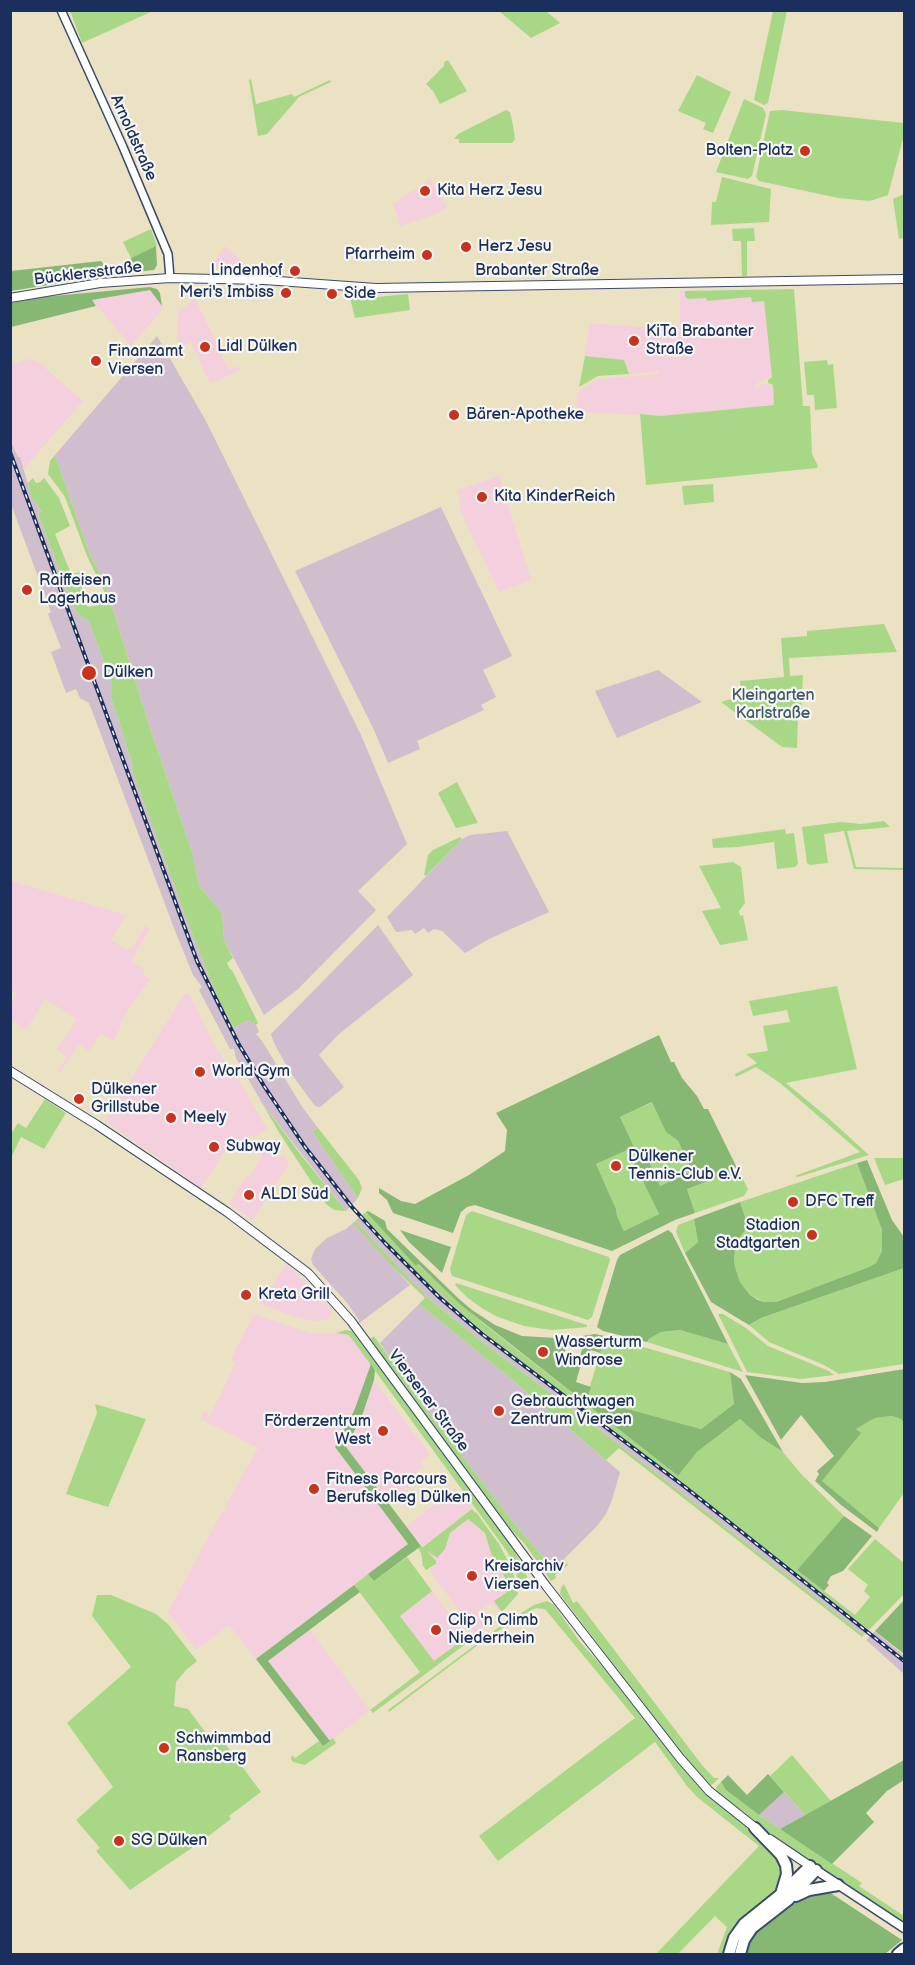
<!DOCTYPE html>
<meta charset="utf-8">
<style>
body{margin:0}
#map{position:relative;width:915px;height:1965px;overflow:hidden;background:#ebe2c4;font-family:"Balsamiq Sans",sans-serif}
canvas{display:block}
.frame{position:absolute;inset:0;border:12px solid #1b2f5e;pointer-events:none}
</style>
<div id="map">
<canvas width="915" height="1965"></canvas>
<div class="frame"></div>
</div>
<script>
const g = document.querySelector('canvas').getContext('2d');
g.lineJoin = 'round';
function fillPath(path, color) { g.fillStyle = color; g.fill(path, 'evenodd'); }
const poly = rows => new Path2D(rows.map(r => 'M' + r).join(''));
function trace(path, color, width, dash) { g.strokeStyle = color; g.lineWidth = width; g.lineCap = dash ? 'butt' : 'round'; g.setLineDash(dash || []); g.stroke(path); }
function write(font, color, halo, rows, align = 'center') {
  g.font = font + ' "Balsamiq Sans",sans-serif'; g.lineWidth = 4.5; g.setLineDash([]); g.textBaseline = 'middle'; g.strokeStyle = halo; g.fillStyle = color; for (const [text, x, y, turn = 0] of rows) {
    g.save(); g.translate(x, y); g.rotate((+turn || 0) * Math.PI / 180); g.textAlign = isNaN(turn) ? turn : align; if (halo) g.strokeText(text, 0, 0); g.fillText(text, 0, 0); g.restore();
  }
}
fillPath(poly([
 [430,179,447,207,434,215,400,226,393,204],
 [225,246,256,273,218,269,215,265,215,260],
 [150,290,162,306,161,311,131,346,92,300],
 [680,291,685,291,685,296,707,298,707,301,752,297,764,301,772,377,760,381,754,387,756,388,763,384,773,385,774,405,661,416,575,412,579,390,599,379,659,374,658,371,629,374,623,360,585,356,590,323,680,330],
 [195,298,229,370,238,366,240,370,210,384,191,342,180,347,178,335,178,313],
 [28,359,37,361,83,401,24,469,11,439,10,365],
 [499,476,531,580,499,592,461,512,458,490],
 [11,881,126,915,111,940,127,950,132,948,145,926,150,929,131,961,145,970,143,974,150,979,121,1021,120,1028,113,1041,100,1033,89,1051,79,1045,59,1074,57,1072,67,1057,57,1050,77,1019,45,999,26,1030,11,1019,11,1003,17,994,11,990],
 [185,993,189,994,214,1044,226,1063,231,1067,267,1129,254,1137,250,1134,241,1147,231,1142,201,1188,105,1121],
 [264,1148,280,1158,283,1154,289,1164,253,1220,229,1204,246,1176,249,1178,262,1157,260,1155],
 [286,1264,324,1301,332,1312,329,1319,314,1321,299,1318,260,1304],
 [254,1314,313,1334,336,1333,349,1335,371,1364,354,1411,335,1447,408,1544,256,1659,229,1625,196,1650,168,1612,222,1512,225,1513,228,1509,225,1507,258,1448,201,1419,204,1411,210,1416,235,1364,231,1359],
 [374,1380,430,1454,420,1462,423,1467,411,1476,416,1482,388,1502,346,1447,362,1416],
 [456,1488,472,1509,423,1547,406,1526],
 [468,1518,485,1533,508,1583,507,1592,494,1601,502,1612,500,1613,492,1603,477,1612,484,1626,474,1634,469,1628,471,1626,429,1570,436,1565,427,1551,428,1550,436,1558,445,1549,450,1533],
 [432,1591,467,1637,434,1662,400,1615],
 [310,1630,370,1710,330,1741,268,1661]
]), '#f4cfdd');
fillPath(poly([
 [157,336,206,421,361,735,407,844,358,891,376,910,297,990,264,1015,224,940,222,913,199,886,192,852,149,725,104,581,90,555,55,455],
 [10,439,18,457,20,457,33,501,36,500,41,513,38,514,74,608,80,616,89,621,112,684,112,700,133,766,132,770,189,926,218,998,234,1028,248,1020,256,1025,259,1032,256,1034,262,1041,303,1108,318,1128,312,1131,358,1198,346,1211,262,1103,236,1058,234,1049,230,1049,199,990,202,987,193,975,174,928,89,703,80,698,76,689,66,693,51,652,61,648,48,614,51,612,11,504,12,481],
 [441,507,512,656,483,670,496,697,481,705,484,710,417,741,420,749,388,763,374,730,295,571],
 [658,670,702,702,617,738,595,691],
 [507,831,549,912,489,939,465,953,442,931,434,929,428,933,424,928,415,934,412,930,396,932,387,917,462,839,470,835],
 [378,925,413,975,339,1034,319,1055,344,1087,320,1107,315,1106,290,1072,274,1043,271,1034],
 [362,1215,415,1271,478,1328,869,1630,864,1635,646,1465,480,1340,427,1297,355,1221],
 [353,1223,410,1285,358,1324,359,1320,348,1304,313,1265,311,1259,315,1249,327,1238,346,1229],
 [419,1304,503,1372,620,1472,612,1500,606,1514,597,1526,558,1565,550,1563,540,1554,513,1522,425,1408,380,1343],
 [875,1631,904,1656,904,1674,866,1640],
 [784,1792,805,1815,780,1829,759,1815]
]), '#d0bdcd');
fillPath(poly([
 [70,11,153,11,82,43],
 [499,11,546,11,560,23,531,38],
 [773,11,787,11,768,103,764,105,754,100],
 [448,60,467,91,440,104,433,91,426,84,444,66,444,62],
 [697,75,731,92,713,133,703,129,706,123,678,111],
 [251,79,256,104,292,94,294,97,330,80,331,82,299,97,267,134,258,136,249,80],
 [744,99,763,108,766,114,752,176,748,179,716,172],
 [506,110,510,112,513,125,515,139,512,143,459,143,459,139,454,139,458,134],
 [782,110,904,123,904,135,888,195,870,201,838,198,759,181,756,177,770,111],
 [722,177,771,189,769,222,711,225,712,202,716,202],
 [904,194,904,238,899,239,893,199],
 [754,228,755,241,747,241,747,276,742,276,741,241,733,241,732,229],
 [151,229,157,246,131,258,123,242],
 [794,289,803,406,810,406,812,454,818,466,817,468,646,485,640,414,661,416,774,405,773,385,768,383,768,380,772,377,764,301,752,302,751,297,707,301,706,298,688,299,685,296,685,291],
 [349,294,377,297,408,294,410,310,355,318],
 [585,356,624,360,629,374,598,376,579,387],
 [827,360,828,365,833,364,837,408,815,410,814,395,807,395,804,362],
 [55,455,90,555,104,581,149,725,192,852,199,886,222,913,224,940,233,958,227,963,230,969,232,970,258,1023,256,1025,248,1020,234,1028,218,998,189,926,132,770,133,766,112,700,112,684,89,621,80,616,74,608,38,514,41,512,36,501,33,502,28,483,33,478,36,483,40,482,44,478,59,498,70,526,55,534,71,574,85,571,80,599,84,604,89,607,97,605,100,602,105,593,87,556,65,497,48,474,50,461],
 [713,484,714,502,684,505,682,486],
 [884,624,897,652,789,658,790,676,803,675,801,716,798,716,797,748,782,747,721,702,741,696,740,681,784,677,781,638,807,636,807,631],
 [457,782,478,823,456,828,438,793],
 [884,821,890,827,847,831,856,867,904,868,904,870,854,869,844,831,824,834,828,863,810,865,807,863,802,827,841,822,861,824],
 [785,829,786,834,794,833,798,864,795,867,777,869,774,842,738,847,713,848,712,839],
 [460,837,462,839,426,876,424,875,428,855,433,850],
 [733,862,741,867,745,903,739,911,740,916,743,915,748,940,720,945,702,911,721,908,699,866],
 [837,986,857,1069,786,1083,826,1116,869,1155,798,1177,795,1176,860,1152,780,1083,756,1067,736,1077,735,1074,757,1063,746,1054,768,1051,763,1026,790,1022,787,1010,753,1016,749,1001],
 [45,1099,66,1113,44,1149,21,1137,11,1158,11,1134,18,1123,26,1128],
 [653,1102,666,1132,678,1141,692,1171,660,1186,646,1155,633,1161,659,1214,624,1231,617,1216,616,1209,596,1164,634,1147,620,1117],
 [262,1103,298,1151,346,1211,334,1210,326,1204,280,1134],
 [318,1128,359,1180,362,1188,358,1198,312,1131],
 [874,1158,904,1158,904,1179,885,1185],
 [857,1163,882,1230,882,1251,876,1263,869,1267,776,1302,764,1302,750,1295,740,1282,735,1267,734,1258,737,1241,748,1226,740,1202],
 [738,1170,748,1189,744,1196,695,1213,687,1189],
 [472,1211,609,1257,610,1260,592,1317,588,1320,452,1276,450,1269,466,1215],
 [366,1212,416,1265,417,1264,484,1324,585,1403,605,1336,730,1372,734,1404,701,1429,609,1404,587,1404,678,1476,697,1452,740,1419,760,1437,783,1452,802,1475,844,1516,797,1570,855,1615,870,1597,864,1591,868,1585,848,1569,875,1539,904,1563,904,1594,869,1630,478,1328,415,1271,362,1215],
 [694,1219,698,1242,685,1253,676,1232,678,1225],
 [355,1221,427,1297,480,1340,646,1465,864,1635,862,1637,619,1448,606,1460,503,1372,419,1304,425,1298,391,1265,353,1223],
 [904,1268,904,1364,839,1374,824,1365,769,1342,749,1325,761,1318],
 [456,1283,587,1325,587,1327,552,1330,524,1326,498,1317,483,1309,468,1298,455,1285],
 [718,1314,723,1314,746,1328,768,1346,829,1371,834,1375,801,1379,747,1372],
 [346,1330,352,1331,510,1543,525,1571,528,1580,521,1579,520,1587,513,1562,506,1550,349,1335,336,1333],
 [680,1330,728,1344,743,1372,647,1342,649,1339,661,1332],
 [374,1336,425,1408,513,1522,540,1554,550,1563,558,1565,564,1559,568,1565,555,1575,556,1578,551,1581,524,1543,512,1531,424,1415,370,1339],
 [95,1404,146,1419,108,1507,66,1494,97,1413],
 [892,1416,901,1419,904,1423,904,1493,879,1528,822,1481,860,1433,856,1429,875,1418],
 [472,1509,475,1513,476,1512,499,1544,512,1569,518,1594,502,1612,494,1601,507,1592,508,1583,491,1553,485,1533,468,1519,450,1533,445,1549,437,1558,427,1551,436,1561,436,1564,426,1570,423,1566,421,1553,418,1548,421,1546,423,1547],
 [407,1557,432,1591,400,1616,434,1661,468,1636,471,1640,373,1713,370,1710,420,1672,354,1585,368,1574,374,1581],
 [564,1584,573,1603,577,1601,702,1765,714,1778,719,1778,714,1783,709,1786,703,1782,560,1594,561,1588],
 [97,1595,111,1595,156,1614,168,1624,197,1661,186,1670,176,1682,174,1706,188,1709,206,1733,217,1733,261,1792,229,1816,231,1819,202,1841,130,1890,96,1851,100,1848,76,1820,113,1787,67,1723,131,1667,92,1616],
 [547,1601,554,1605,580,1642,602,1666,696,1783,724,1809,755,1833,778,1856,784,1875,778,1891,738,1923,724,1954,717,1954,727,1927,715,1916,678,1954,656,1954,759,1846,697,1797,687,1786,655,1742,498,1861,479,1836,635,1718,545,1609,536,1608,519,1617,482,1642,389,1712,388,1710,502,1625,534,1605],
 [333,1738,336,1743,305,1765,293,1762,291,1759,292,1755,295,1758,319,1741,323,1746],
 [792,1755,831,1801,805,1815,770,1776],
 [721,1782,726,1790,759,1815,862,1883,859,1886,904,1916,904,1924,772,1835,744,1812,717,1794,716,1787]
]), '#a8d886');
fillPath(poly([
 [156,246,157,265,154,270,110,275,11,291,11,271,101,261,105,266,132,263,131,258],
 [150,287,157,289,160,293,162,306,150,290,92,300,96,306,11,327,11,303,43,297],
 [659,1035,671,1062,674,1062,682,1078,697,1096,704,1109,708,1109,738,1170,687,1189,695,1213,675,1220,612,1251,475,1205,467,1207,461,1212,453,1233,393,1213,387,1200,379,1193,379,1188,401,1201,415,1204,469,1175,505,1151,507,1130,496,1113],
 [652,1102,666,1132,678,1141,692,1171,660,1186,646,1155,633,1161,659,1214,624,1231,617,1216,616,1209,596,1164,634,1147,620,1117],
 [867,1160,892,1220,904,1237,904,1268,761,1318,749,1325,711,1302,685,1253,698,1242,694,1219,740,1202,748,1226,737,1241,734,1258,735,1267,740,1282,750,1295,758,1300,764,1302,776,1302,869,1267,876,1263,882,1251,882,1230,857,1163],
 [368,1211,385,1221,387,1229,459,1299,472,1310,495,1325,522,1336,556,1338,569,1337,564,1355,582,1361,576,1382,591,1387,586,1404,609,1404,701,1429,734,1404,730,1372,741,1379,783,1452,760,1437,740,1419,697,1452,678,1476,461,1305,418,1264,416,1266,366,1212],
 [400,1230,451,1247,442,1273,409,1242],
 [668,1230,672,1233,728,1344,680,1330,661,1332,649,1339,647,1342,603,1331,597,1327,617,1260,620,1255],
 [595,1334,605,1336,600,1353,591,1350,588,1358,580,1356,584,1343,579,1341,580,1337,582,1336],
 [371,1364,375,1371,374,1380,362,1416,346,1447,421,1546,374,1581,368,1574,408,1544,335,1447,354,1411],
 [904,1369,904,1423,901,1419,892,1416,875,1418,856,1429,861,1433,822,1481,879,1528,877,1532,841,1505,815,1481,819,1474,817,1471,834,1456,801,1415,781,1440,745,1375,802,1383,825,1382],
 [844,1516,872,1536,843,1571,831,1576,827,1583,829,1585,824,1591,797,1570],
 [354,1585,360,1592,268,1661,330,1741,323,1746,256,1659],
 [904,1600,904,1654,875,1631],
 [904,1760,904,1780,887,1791,866,1813,874,1822,832,1864,780,1829],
 [768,1774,784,1792,759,1815,726,1790,721,1782,728,1775,747,1795],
 [826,1890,902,1940,885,1954,745,1954,749,1942,761,1926,797,1898]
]), '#86b873');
const tertiary = poly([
 [61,10,123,147,168,254,170,278]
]);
const secondary = poly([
 [10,298,100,283,170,278,264,280,376,288,904,279],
 [10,1071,97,1125,227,1212,308,1273,351,1321,547,1587,680,1758,709,1791,758,1830],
 [770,1839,810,1866]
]);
const primary = poly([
 [813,1868,904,1928]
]);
const motorway = poly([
 [755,1828,781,1855,786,1865,787,1874,781,1894],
 [796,1896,809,1890,838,1885],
 [729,1954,734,1938,744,1924,780,1895,810,1866],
 [740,1954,744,1940,752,1928,788,1900,816,1870],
 [898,1954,904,1949]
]);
trace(tertiary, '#3a4a6d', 10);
trace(secondary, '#3a4a6d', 10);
trace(primary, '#3a4a6d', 11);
trace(motorway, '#3a4a6d', 14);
trace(tertiary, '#fff', 7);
trace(secondary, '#fff', 8);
trace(primary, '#fff', 8);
trace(motorway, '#fff', 10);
const rail = poly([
 [10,452,197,961,238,1043,264,1086,305,1147,352,1207,385,1243,439,1297,482,1334,685,1487,904,1661]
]);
trace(rail, '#1b2f5e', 4);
trace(rail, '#f6f6f2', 1.5, [4.5]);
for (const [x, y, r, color] of [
 [805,151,6,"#c8321e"],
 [425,191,6,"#c8321e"],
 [466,247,6,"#c8321e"],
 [427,255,6,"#c8321e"],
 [295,271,6,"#c8321e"],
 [286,293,6,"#c8321e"],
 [332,294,6,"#c8321e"],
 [634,341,6,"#c8321e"],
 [205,347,6,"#c8321e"],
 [96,361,6,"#c8321e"],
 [454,415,6,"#c8321e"],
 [482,497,6,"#c8321e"],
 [27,590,6,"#c8321e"],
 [89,673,8,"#c8321e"],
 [200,1072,6,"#c8321e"],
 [79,1099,6,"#c8321e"],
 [171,1118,6,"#c8321e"],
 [214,1147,6,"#c8321e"],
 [616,1166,6,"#c8321e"],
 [249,1195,6,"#c8321e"],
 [793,1202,6,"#c8321e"],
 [812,1235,6,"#c8321e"],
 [246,1295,6,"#c8321e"],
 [543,1352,6,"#c8321e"],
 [499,1411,6,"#c8321e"],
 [383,1431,6,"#c8321e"],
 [314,1489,6,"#c8321e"],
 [472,1576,6,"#c8321e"],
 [436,1630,6,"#c8321e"],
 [164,1748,6,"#c8321e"],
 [119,1841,6,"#c8321e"]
]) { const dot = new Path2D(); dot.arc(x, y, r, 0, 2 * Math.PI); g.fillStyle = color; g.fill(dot); trace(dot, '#f6f6f2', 2); }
write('16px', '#1b2f5e', '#f6f6f2', [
 ["Arnoldstraße",133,138,66],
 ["Brabanter Straße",537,271],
 ["Bücklersstraße",88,274,-7],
 ["Viersener Straße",428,1401,53]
]);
write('16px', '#1b2f5e', '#f6f6f2', [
 ["Bolten-Platz",793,151,"right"],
 ["Kita Herz Jesu",437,191],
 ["Herz Jesu",478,247],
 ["Pfarrheim",415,255,"right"],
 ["Lindenhof",283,271,"right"],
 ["Meri's Imbiss",274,293,"right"],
 ["Side",344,294],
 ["KiTa Brabanter",646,332],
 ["Straße",646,350],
 ["Lidl Dülken",217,347],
 ["Finanzamt",108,352],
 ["Viersen",108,370],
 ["Bären-Apotheke",466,415],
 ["Kita KinderReich",494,497],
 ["Raiffeisen",39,581],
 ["Lagerhaus",39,599],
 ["Dülken",103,673],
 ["World Gym",212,1072],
 ["Dülkener",91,1090],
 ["Grillstube",91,1108],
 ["Meely",183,1118],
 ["Subway",226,1147],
 ["Dülkener",628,1157],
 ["Tennis-Club e.V.",628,1175],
 ["ALDI Süd",261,1195],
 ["DFC Treff",805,1202],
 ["Stadion",800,1226,"right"],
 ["Stadtgarten",800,1244,"right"],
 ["Kreta Grill",258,1295],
 ["Wasserturm",555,1343],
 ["Windrose",555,1361],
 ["Gebrauchtwagen",511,1402],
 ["Zentrum Viersen",511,1420],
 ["Förderzentrum",371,1422,"right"],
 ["West",371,1440,"right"],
 ["Fitness Parcours",326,1480],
 ["Berufskolleg Dülken",326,1498],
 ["Kreisarchiv",484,1567],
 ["Viersen",484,1585],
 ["Clip 'n Climb",448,1621],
 ["Niederrhein",448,1639],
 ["Schwimmbad",176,1739],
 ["Ransberg",176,1757],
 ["SG Dülken",131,1841]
], 'left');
write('16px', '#3e5968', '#f6f6f2', [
 ["Kleingarten",773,696],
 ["Karlstraße",773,714]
]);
</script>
